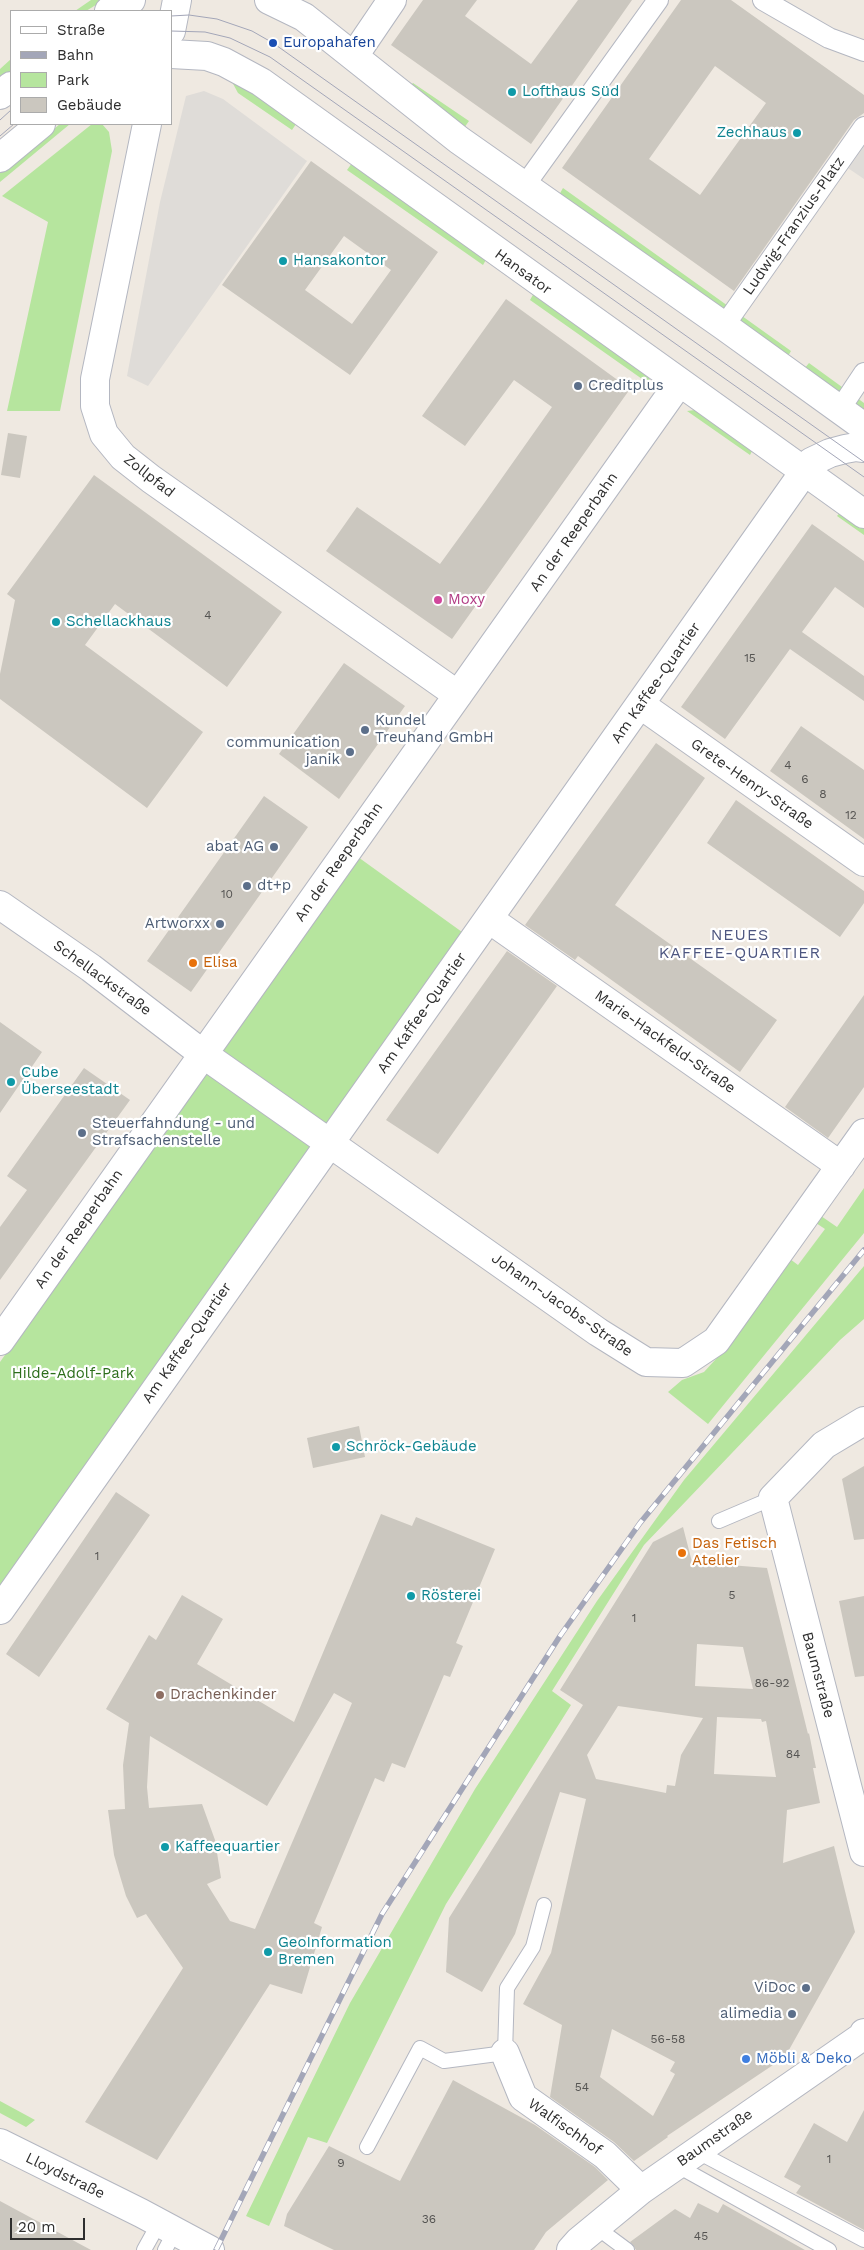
<!DOCTYPE html>
<meta charset="utf-8">
<style>
body{margin:0}
#map{position:relative;width:864px;height:2250px;overflow:hidden;background:#efe9e1;font-family:"Work Sans",sans-serif}
canvas{display:block}
.legend{position:absolute;left:10px;top:10px;width:162px;height:115px;box-sizing:border-box;background:#fff;border:1px solid #ababab;margin:0;padding:6px 9px;list-style:none;font-size:15px;color:#2e2e2e}
.legend li{display:flex;align-items:center;gap:10px;height:25px}
.legend b{width:25px;border:1px solid #ababab}
.scale{position:absolute;left:10px;top:2218px;width:75px;height:22px;box-sizing:border-box;border:2px solid #2e2e2e;border-top:0;padding-left:6px;font-size:15px;line-height:18px;white-space:nowrap;color:#2e2e2e;-webkit-text-stroke:4px #fff;paint-order:stroke}
</style>
<div id="map">
<canvas width="864" height="2250"></canvas>
<ul class="legend">
<li><b style="height:6px;background:#fff"></b>Straße</li>
<li><b style="height:6px;background:#a3a6b8"></b>Bahn</li>
<li><b style="height:14px;background:#b6e59e"></b>Park</li>
<li><b style="height:14px;background:#cbc7bf"></b>Gebäude</li>
</ul>
<div class="scale">20 m</div>
</div>
<script>
const g = document.querySelector('canvas').getContext('2d');
g.lineJoin = 'round';
function fillPath(path, color) { g.fillStyle = color; g.fill(path, 'evenodd'); }
const poly = rows => new Path2D(rows.map(r => 'M' + r).join(''));
function trace(path, color, width, dash) { g.strokeStyle = color; g.lineWidth = width; g.lineCap = dash ? 'butt' : 'round'; g.setLineDash(dash || []); g.stroke(path); }
function write(font, color, halo, rows, align = 'center') {
  g.font = font + ' "Work Sans",sans-serif'; g.lineWidth = 4.5; g.setLineDash([]); g.textBaseline = 'middle'; g.strokeStyle = halo; g.fillStyle = color; for (const [text, x, y, turn = 0] of rows) {
    g.save(); g.translate(x, y); g.rotate((+turn || 0) * Math.PI / 180); g.textAlign = isNaN(turn) ? turn : align; if (halo) g.strokeText(text, 0, 0); g.fillText(text, 0, 0); g.restore();
  }
}
fillPath(poly([
 [91,0,104,0,86,11,75,11],
 [11,59,11,72,0,81,0,69],
 [231,80,246,88,296,124,292,130,238,93],
 [413,83,469,121,464,128,411,85],
 [60,124,70,124,0,182,0,173],
 [92,124,102,124,109,132,112,151,60,411,7,411,48,222,2,196],
 [352,163,487,258,483,265,347,170],
 [563,188,791,351,787,358,559,195],
 [534,293,643,371,649,378,652,386,530,300],
 [809,363,864,403,864,412,804,369],
 [695,410,702,412,753,449,750,455,687,411],
 [841,511,864,527,864,535,837,516],
 [358,857,462,932,0,1591,0,1362],
 [864,1188,864,1233,708,1424,668,1392,682,1380,704,1372,726,1348,790,1259,798,1265,825,1229,816,1223,821,1216,837,1227],
 [864,1266,864,1319,840,1340,644,1545,552,1691,571,1705,446,1904,327,2143,308,2137,269,2226,246,2216,350,2003,475,1789,597,1601,684,1480],
 [0,2101,35,2120,26,2127,0,2113]
]), '#b6e59e');
fillPath(poly([
 [204,91,223,99,307,161,148,386,127,376,160,202,186,96],
 [864,127,864,179,839,162]
]), '#dfdcd8');
fillPath(poly([
 [423,0,477,0,465,16,531,64,578,0,632,0,531,144,391,45],
 [681,0,731,0,864,95,864,113,854,120,734,291,562,168],
 [715,66,766,103,700,195,649,159],
 [311,161,438,252,350,375,222,285],
 [344,236,391,270,352,324,305,290],
 [506,299,630,389,452,639,326,551,357,507,440,564,485,502,552,407,514,380,465,446,422,416],
 [8,433,27,436,20,478,1,475],
 [94,475,282,612,227,687,115,604,85,645,203,732,147,808,0,699,0,674,15,600,7,594],
 [812,524,864,561,864,608,835,587,802,632,864,676,864,701,790,649,725,739,681,707],
 [344,663,405,706,339,799,279,754],
 [801,726,864,770,864,839,770,771],
 [656,743,705,778,615,905,777,1020,740,1072,578,956,575,960,525,925],
 [264,796,308,827,191,992,147,961],
 [736,800,864,891,864,903,840,937,707,843],
 [507,951,557,986,438,1154,386,1120],
 [864,995,864,1087,828,1138,785,1107],
 [0,1022,42,1052,0,1113],
 [84,1068,130,1100,0,1280,0,1227,27,1190,7,1176],
 [359,1426,365,1457,313,1468,307,1438],
 [864,1466,864,1539,854,1540,842,1479],
 [116,1492,150,1515,39,1677,6,1654],
 [381,1514,412,1526,416,1517,495,1549,456,1643,463,1646,450,1677,444,1675,405,1768,392,1763,384,1782,375,1778,314,1923,322,1927,302,1994,270,1984,157,2160,85,2122,183,1968,146,1914,137,1918,126,1896,120,1876,114,1855,108,1810,125,1809,123,1765,129,1723,106,1709,149,1635,156,1640,182,1595,223,1619,197,1664,294,1722],
 [334,1693,352,1703,255,1929,230,1921,207,1884,221,1878,215,1840,202,1804,149,1808,147,1787,150,1736,267,1806],
 [683,1527,692,1562,767,1568,808,1734,809,1733,816,1768,813,1768,820,1803,787,1810,783,1863,834,1846,855,1932,785,2057,667,2136,668,2137,634,2161,614,2142,550,2097,562,2025,523,2004,551,1953,586,1799,560,1792,515,1934,482,1992,446,1972,449,1918,583,1705,560,1690,653,1542],
 [697,1644,743,1647,753,1689,695,1686],
 [618,1706,703,1718,681,1755,675,1786,667,1785,666,1793,596,1779,587,1755],
 [717,1717,761,1719,762,1722,766,1721,776,1777,714,1774],
 [612,2029,675,2062,670,2071,675,2074,653,2116,600,2077],
 [864,1596,864,1676,855,1677,839,1601],
 [453,2080,535,2125,595,2167,608,2180,546,2232,534,2250,334,2250,284,2226,287,2214,329,2146,400,2181],
 [864,2110,864,2230,796,2193,801,2186,784,2177,814,2123,847,2142],
 [0,2201,91,2250,0,2250],
 [698,2203,718,2213,723,2204,805,2250,636,2250,630,2242,675,2209,690,2218]
]), '#cbc7bf');
const service = poly([
 [719,1521,773,1498],
 [367,2147,420,2048,444,2061,505,2053,507,1988,533,1947,544,1905],
 [696,2151,864,2240],
 [676,2165,829,2250],
 [596,2227,627,2250],
 [144,2250,159,2223],
 [165,2250,175,2231]
]);
const pedestrian = poly([
 [763,0,829,38,864,51],
 [525,185,658,0],
 [724,326,864,127],
 [840,409,864,373]
]);
const minor = poly([
 [171,31,177,0],
 [354,56,392,0],
 [147,124,95,379,95,406,104,434,123,457,151,479,458,695],
 [641,705,864,862],
 [0,905,91,968,203,1054,598,1332,646,1362,683,1363,716,1341,864,1133],
 [489,919,841,1166],
 [0,1341,679,383],
 [864,1421,824,1445,773,1498,864,1852],
 [0,1610,811,462,830,453,845,449,856,447,864,448],
 [505,2053,523,2097,605,2155,641,2190],
 [571,2250,579,2241,641,2190,863,2036,864,2033]
]);
const tertiary = poly([
 [269,0,304,17,459,140,724,326,864,427],
 [109,11,131,0],
 [171,54,207,56,224,62,261,82,864,514],
 [0,95,11,86],
 [0,158,41,124],
 [0,2143,141,2213,210,2250]
]);
trace(service, '#b4b7c1', 16);
trace(pedestrian, '#b4b7c1', 22);
trace(minor, '#b4b7c1', 30);
trace(tertiary, '#b4b7c1', 30);
trace(service, '#fff', 14);
trace(pedestrian, '#fff', 20);
trace(minor, '#fff', 28);
trace(tertiary, '#fff', 28);
trace(poly([
 [171,16,189,15,217,19,252,31,273,43,864,462],
 [171,31,205,32,230,38,270,57,864,477],
 [0,120,11,110],
 [0,136,14,124]
]), '#a3a6b8', 1);
const rail = poly([
 [216,2250,382,1914,560,1636,640,1523,864,1250]
]);
trace(rail, '#a3a6b8', 5.5);
trace(rail, '#fff', 4, [11]);
for (const [x, y, r, color] of [
 [273,43,5,"#1a4fb4"],
 [512,92,5,"#0f9aa8"],
 [797,133,5,"#0f9aa8"],
 [283,261,5,"#0f9aa8"],
 [578,386,5,"#5c6f8a"],
 [438,600,5,"#d1479c"],
 [56,622,5,"#0f9aa8"],
 [365,730,5,"#5c6f8a"],
 [350,752,5,"#5c6f8a"],
 [274,847,5,"#5c6f8a"],
 [247,886,5,"#5c6f8a"],
 [220,924,5,"#5c6f8a"],
 [193,963,5,"#e8710a"],
 [11,1082,5,"#0f9aa8"],
 [82,1133,5,"#5c6f8a"],
 [336,1447,5,"#0f9aa8"],
 [682,1553,5,"#e8710a"],
 [411,1596,5,"#0f9aa8"],
 [160,1695,5,"#8d6e63"],
 [165,1847,5,"#0f9aa8"],
 [268,1952,5,"#0f9aa8"],
 [806,1988,5,"#5c6f8a"],
 [792,2014,5,"#5c6f8a"],
 [746,2059,5,"#3f7fe0"]
]) { const dot = new Path2D(); dot.arc(x, y, r, 0, 2 * Math.PI); g.fillStyle = color; g.fill(dot); trace(dot, '#fff', 2); }
write('12px', '#555452', null, [
 ["4",208,615],
 ["15",750,658],
 ["4",788,765],
 ["6",805,779],
 ["8",823,794],
 ["12",851,815],
 ["10",227,894],
 ["1",97,1556],
 ["5",732,1595],
 ["1",634,1618],
 ["86-92",772,1683],
 ["84",793,1754],
 ["56-58",668,2039],
 ["54",582,2087],
 ["1",829,2159],
 ["9",341,2163],
 ["36",429,2219],
 ["45",701,2236]
]);
write('15px', '#164399', '#fff', [
 ["Europahafen",283,43]
], 'left');
write('15px', '#0d838f', '#fff', [
 ["Lofthaus Süd",522,92],
 ["Zechhaus",787,133,"right"],
 ["Hansakontor",293,261],
 ["Schellackhaus",66,622],
 ["Cube",21,1073],
 ["Überseestadt",21,1090],
 ["Schröck-Gebäude",346,1447],
 ["Rösterei",421,1596],
 ["Kaffeequartier",175,1847],
 ["GeoInformation",278,1943],
 ["Bremen",278,1960]
], 'left');
write('15px', '#2e2e2e', '#fff', [
 ["Ludwig-Franzius-Platz",794,226,-55],
 ["Hansator",523,272,36],
 ["Zollpfad",149,476,38],
 ["An der Reeperbahn",574,532,-55],
 ["Am Kaffee-Quartier",656,683,-55],
 ["Grete-Henry-Straße",752,784,35],
 ["An der Reeperbahn",339,862,-55],
 ["Schellackstraße",102,978,36],
 ["Am Kaffee-Quartier",422,1013,-55],
 ["Marie-Hackfeld-Straße",665,1042,35],
 ["An der Reeperbahn",79,1229,-55],
 ["Johann-Jacobs-Straße",562,1305,35],
 ["Am Kaffee-Quartier",187,1343,-55],
 ["Baumstraße",818,1675,75],
 ["Walfischhof",565,2127,35],
 ["Baumstraße",715,2138,-35],
 ["Lloydstraße",65,2176,26]
]);
write('15px', '#4e5e75', '#fff', [
 ["Creditplus",588,386,"left"],
 ["Kundel",375,721,"left"],
 ["Treuhand GmbH",375,738,"left"],
 ["communication",340,743],
 ["janik",340,760],
 ["abat AG",264,847],
 ["dt+p",257,886,"left"],
 ["Artworxx",210,924],
 ["Steuerfahndung - und",92,1124,"left"],
 ["Strafsachenstelle",92,1141,"left"],
 ["ViDoc",796,1988],
 ["alimedia",782,2014]
], 'right');
write('15px', '#b23c85', '#fff', [
 ["Moxy",448,600]
], 'left');
write('15px', '#c56008', '#fff', [
 ["Elisa",203,963],
 ["Das Fetisch",692,1544],
 ["Atelier",692,1561]
], 'left');
write('15px', '#2c6e1b', '#fff', [
 ["Hilde-Adolf-Park",73,1374]
]);
write('15px', '#785e54', '#fff', [
 ["Drachenkinder",170,1695]
], 'left');
write('15px', '#366cbe', '#fff', [
 ["Möbli & Deko",756,2059]
], 'left');
g.letterSpacing = '1px';
write('16px', '#4d5680', '#fff', [
 ["NEUES",740,935],
 ["KAFFEE-QUARTIER",740,953]
]);
g.letterSpacing = '0px';
</script>
